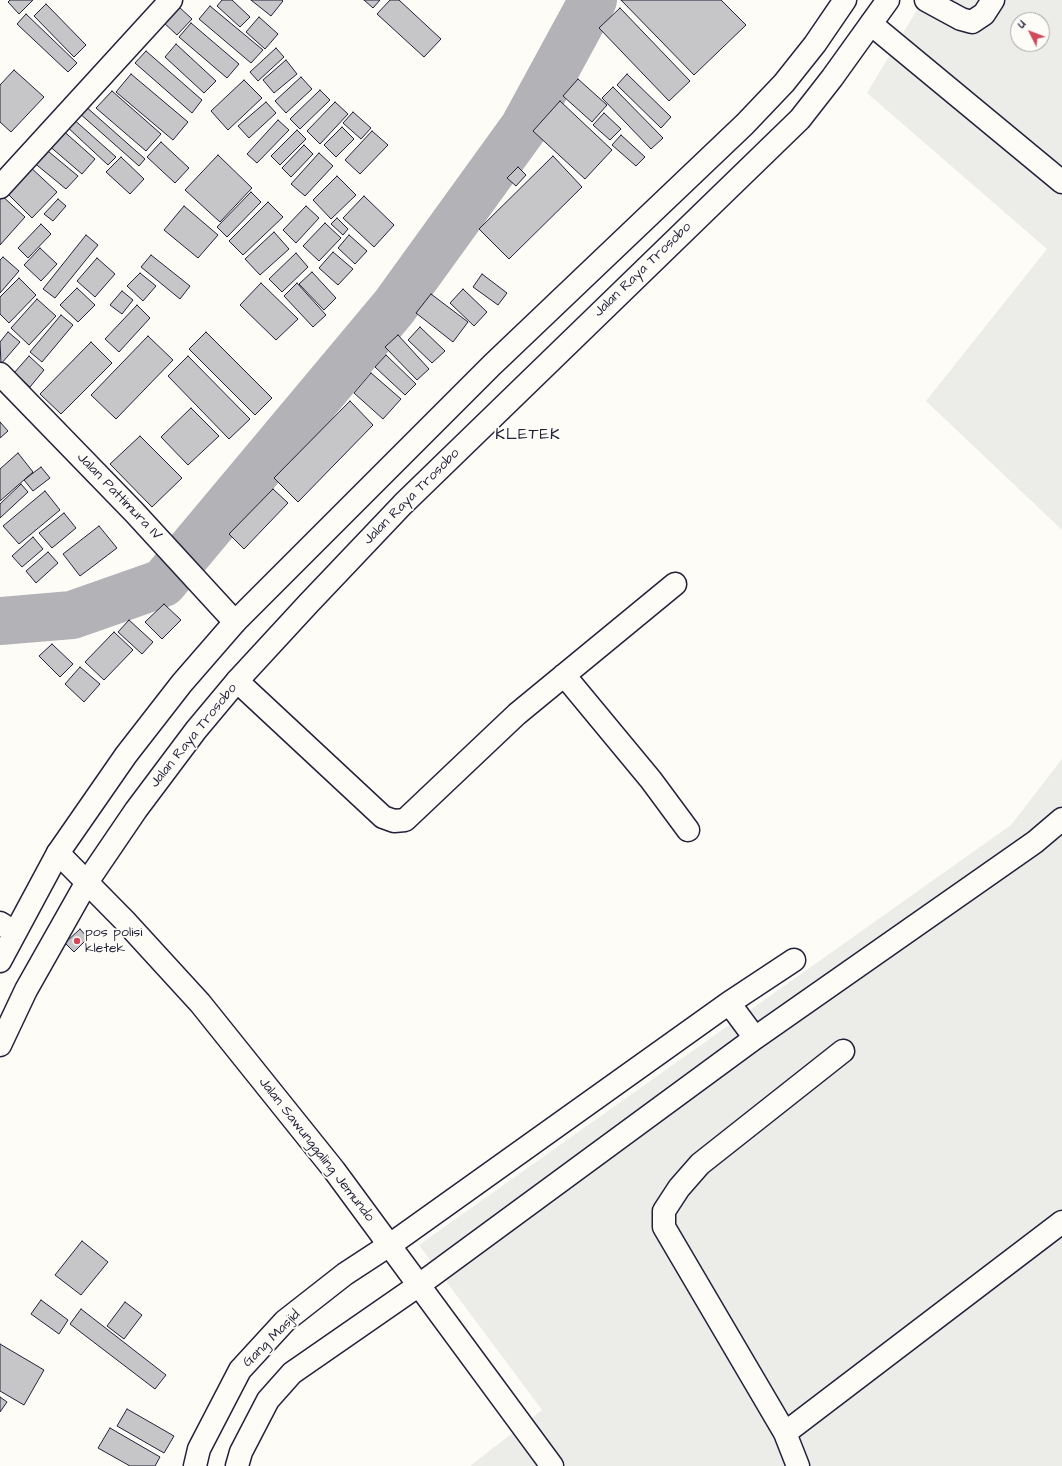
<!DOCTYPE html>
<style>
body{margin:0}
#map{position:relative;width:1062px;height:1466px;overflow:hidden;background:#fdfcf7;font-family:"Architects Daughter",sans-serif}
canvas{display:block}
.north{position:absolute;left:1010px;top:12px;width:40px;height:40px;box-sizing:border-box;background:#fdfcf7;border:1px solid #a5a5ac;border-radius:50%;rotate:312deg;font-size:11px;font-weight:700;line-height:16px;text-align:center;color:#22223b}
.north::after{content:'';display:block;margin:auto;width:14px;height:18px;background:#d1495b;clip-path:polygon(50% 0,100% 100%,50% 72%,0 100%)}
</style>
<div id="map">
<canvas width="1062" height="1466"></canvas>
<div class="north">U</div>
</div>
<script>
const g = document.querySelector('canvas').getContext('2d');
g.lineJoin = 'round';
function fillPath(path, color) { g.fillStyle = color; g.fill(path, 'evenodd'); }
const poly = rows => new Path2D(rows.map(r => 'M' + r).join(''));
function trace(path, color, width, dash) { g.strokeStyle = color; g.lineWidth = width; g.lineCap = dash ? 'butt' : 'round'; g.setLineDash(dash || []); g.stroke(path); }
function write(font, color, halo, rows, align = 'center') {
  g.font = font + ' "Architects Daughter",sans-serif'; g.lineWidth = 3.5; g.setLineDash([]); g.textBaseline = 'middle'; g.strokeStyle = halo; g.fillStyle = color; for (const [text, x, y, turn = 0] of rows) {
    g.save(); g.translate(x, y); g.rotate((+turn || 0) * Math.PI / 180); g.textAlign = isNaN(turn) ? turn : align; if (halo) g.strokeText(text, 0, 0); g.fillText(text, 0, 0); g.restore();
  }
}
fillPath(poly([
 [923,0,1062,0,1062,530,926,401,1047,249,867,93],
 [1018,20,1042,20,1042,44,1018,44],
 [1062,759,1062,1466,470,1466,542,1410,419,1245,1011,825]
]), '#ecece9');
trace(poly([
 [0,621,72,615,163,583,394,307,524,127,593,0]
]), '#b2b2b7', 48);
const building = poly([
 [10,0,33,0,19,14,8,2,10,0],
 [222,0,232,0,250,17,240,27,217,6,222,0],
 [251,0,282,0,283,1,271,16,251,0],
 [364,0,380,0,373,8,364,0],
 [390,0,399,0,441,39,424,57,377,14,390,0],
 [621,0,721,0,746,25,694,75,621,0],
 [46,4,86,45,74,57,34,16,46,4],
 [178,6,192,19,177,35,163,22,178,6],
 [210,6,263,50,251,63,199,19,210,6],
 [620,8,690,81,669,101,599,28,620,8],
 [26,14,77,63,68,72,17,24,26,14],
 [259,17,278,34,265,49,246,32,259,17],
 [191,23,239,64,227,78,179,37,191,23],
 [176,44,216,81,204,93,165,57,176,44],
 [276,48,284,57,258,81,250,72,276,48],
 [146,51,202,100,192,113,135,63,146,51],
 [286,60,297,74,274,93,263,80,286,60],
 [14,70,44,97,11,132,0,122,0,85,14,70],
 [131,74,188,122,173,140,116,92,131,74],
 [627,74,671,117,661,128,617,85,627,74],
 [301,77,312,89,286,113,275,101,301,77],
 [578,79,607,105,592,122,563,96,578,79],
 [244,80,262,98,228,130,211,111,244,80],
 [613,87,663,138,651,149,602,98,613,87],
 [320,90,330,100,300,129,290,119,320,90],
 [112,91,161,134,146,151,96,108,112,91],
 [560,101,612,150,585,179,533,131,560,101],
 [266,102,276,113,249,138,238,126,266,102],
 [335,102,348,114,320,144,307,131,335,102],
 [84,105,145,159,139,166,78,112,84,105],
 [353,112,371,128,361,139,343,123,353,112],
 [604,113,621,129,610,140,593,125,604,113],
 [71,117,116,157,108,165,64,124,71,117],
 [278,120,289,130,257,163,247,154,278,120],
 [342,127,354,139,336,157,324,145,342,127],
 [60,128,95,159,82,174,47,144,60,128],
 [297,130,306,139,280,165,271,156,297,130],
 [372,131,388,145,360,174,345,160,372,131],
 [621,135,645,157,636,166,612,145,621,135],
 [161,142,189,168,175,183,147,157,161,142],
 [304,145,313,154,291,177,282,168,304,145],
 [43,147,78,176,66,189,32,161,43,147],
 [319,153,333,166,305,196,291,184,319,153],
 [218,155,252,188,220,222,185,190,218,155],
 [553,156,582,187,509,259,479,229,553,156],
 [121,157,144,179,130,194,106,172,121,157],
 [28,165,57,192,32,218,4,190,28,165],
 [518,167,526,175,516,186,507,178,518,167],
 [337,176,356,195,331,219,313,200,337,176],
 [251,192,261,202,227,237,217,227,251,192],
 [0,194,25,217,0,245,0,194],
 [364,196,394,225,374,247,343,218,364,196],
 [58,199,66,206,53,221,44,214,58,199],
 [268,202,283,217,243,255,229,241,268,202],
 [184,206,218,235,198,258,164,230,184,206],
 [306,206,319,218,296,243,283,230,306,206],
 [337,218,348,229,343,235,331,224,337,218],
 [325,223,341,238,319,261,303,246,325,223],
 [41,224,51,234,28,258,18,248,41,224],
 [274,232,289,249,260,275,245,259,274,232],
 [86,235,98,245,55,298,43,289,86,235],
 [349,235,367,251,355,264,338,248,349,235],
 [40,248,57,264,41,281,24,265,40,248],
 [333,252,353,269,338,285,319,268,333,252],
 [296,253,308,267,282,292,269,279,296,253],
 [151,255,190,286,180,299,141,267,151,255],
 [3,257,19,271,0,293,0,260,3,257],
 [97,258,115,274,95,297,77,281,97,258],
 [312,272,336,298,324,310,299,284,312,272],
 [140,273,156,286,143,301,127,286,140,273],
 [482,274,507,293,498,305,473,287,482,274],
 [19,278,36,295,9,323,0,314,0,297,19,278],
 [261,283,298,319,276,340,240,305,261,283],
 [297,283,326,315,313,327,284,296,297,283],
 [77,288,95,305,78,322,60,305,77,288],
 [463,289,487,312,474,326,450,303,463,289],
 [122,291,133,300,122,314,110,305,122,291],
 [431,294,468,322,453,342,416,313,431,294],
 [37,299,56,316,29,345,11,328,37,299],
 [137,305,150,318,119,352,105,339,137,305],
 [61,315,73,325,42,362,30,352,61,315],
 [420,327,445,351,432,363,408,340,420,327],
 [8,332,20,342,1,364,0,342,8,332],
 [206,332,272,398,255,415,189,349,206,332],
 [398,335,429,369,417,380,385,347,398,335],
 [148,336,173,360,116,419,91,395,148,336],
 [91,342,112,363,61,414,40,394,91,342],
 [386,355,416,384,405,395,375,367,386,355],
 [29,356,44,370,30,387,14,373,29,356],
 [188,356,250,419,229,439,168,376,188,356],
 [371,373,401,399,383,419,354,393,371,373],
 [350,401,373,425,298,502,274,478,350,401],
 [191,408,219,436,188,465,161,437,191,408],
 [0,422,8,431,0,438,0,422],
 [140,436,182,478,152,507,110,464,140,436],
 [18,453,33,472,0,501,0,469,18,453],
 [41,467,50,478,33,491,24,480,41,467],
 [21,484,28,492,0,518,0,504,21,484],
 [273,489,288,503,244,549,229,534,273,489],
 [45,491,60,510,19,544,3,526,45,491],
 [64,513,76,528,52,548,39,533,64,513],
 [99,526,117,548,80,576,63,554,99,526],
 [33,537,43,549,22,567,12,556,33,537],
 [48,552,58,563,36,583,26,571,48,552],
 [164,604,181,620,162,639,145,622,164,604],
 [129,620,153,642,142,654,118,632,129,620],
 [114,632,133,650,104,680,85,662,114,632],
 [52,644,73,664,60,677,39,656,52,644],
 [80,667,100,684,84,702,65,684,80,667],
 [80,929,88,938,74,952,65,943,80,929],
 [82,1241,108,1262,81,1295,55,1275,82,1241],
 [41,1300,68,1320,59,1334,31,1314,41,1300],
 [125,1302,142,1315,124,1339,107,1326,125,1302],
 [81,1309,166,1375,155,1389,70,1324,81,1309],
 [0,1344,44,1370,24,1405,0,1391,0,1344],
 [0,1397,7,1402,0,1412,0,1397],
 [127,1409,174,1436,164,1453,117,1426,127,1409],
 [110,1428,160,1457,155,1466,130,1466,98,1448,110,1428]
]);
fillPath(building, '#c6c6c8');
trace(building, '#22223b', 1);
const minor = poly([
 [926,0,961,19,972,22,984,14,993,0],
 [871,24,1062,182],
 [0,187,171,0],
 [0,374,134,512,235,622],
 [564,675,651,780,688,830],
 [237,681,383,817,394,821,405,820,517,714,675,584],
 [0,923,14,932],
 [729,1003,755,1038],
 [785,1433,1062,1222],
 [195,1466,199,1449,240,1370,285,1321,345,1274,397,1240,729,1003,794,960],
 [237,1466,241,1452,268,1400,292,1373,419,1285,755,1038,1035,842,1062,819],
 [798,1466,785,1433,664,1227,664,1211,679,1188,700,1164,843,1051]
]);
const major = poly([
 [58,853,124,920,200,1003,334,1170,552,1466]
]);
const highway = poly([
 [0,961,58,853,126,755,182,683,235,622,492,365,745,124,784,83,815,44,845,0],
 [0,1045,26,990,87,882,136,810,196,730,237,681,308,604,403,504,800,119,832,78,888,0]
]);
trace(minor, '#22223b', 25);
trace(major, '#22223b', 25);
trace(highway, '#22223b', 25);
trace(minor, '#fdfcf7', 22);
trace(major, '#fdfcf7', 22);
trace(highway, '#fdfcf7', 22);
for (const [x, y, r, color] of [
 [77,941,4,"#d1495b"]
]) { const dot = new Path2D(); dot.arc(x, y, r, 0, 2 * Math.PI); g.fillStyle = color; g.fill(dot); trace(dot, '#fdfcf7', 1.5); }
write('14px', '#22223b', '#fdfcf7', [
 ["Jalan Raya Trosobo",643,270,-44],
 ["Jalan Pattimura IV",119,497,46],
 ["Jalan Raya Trosobo",412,497,-45],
 ["Jalan Raya Trosobo",194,736,-51],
 ["Jalan Sawunggaling Jemundo",316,1150,52],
 ["Gang Masjid",272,1339,-45]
]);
write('14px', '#22223b', '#fdfcf7', [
 ["pos polisi",85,933],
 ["kletek",85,949]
], 'left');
g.letterSpacing = '1px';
write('16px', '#22223b', '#fdfcf7', [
 ["KLETEK",528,436]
]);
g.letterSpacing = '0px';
</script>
